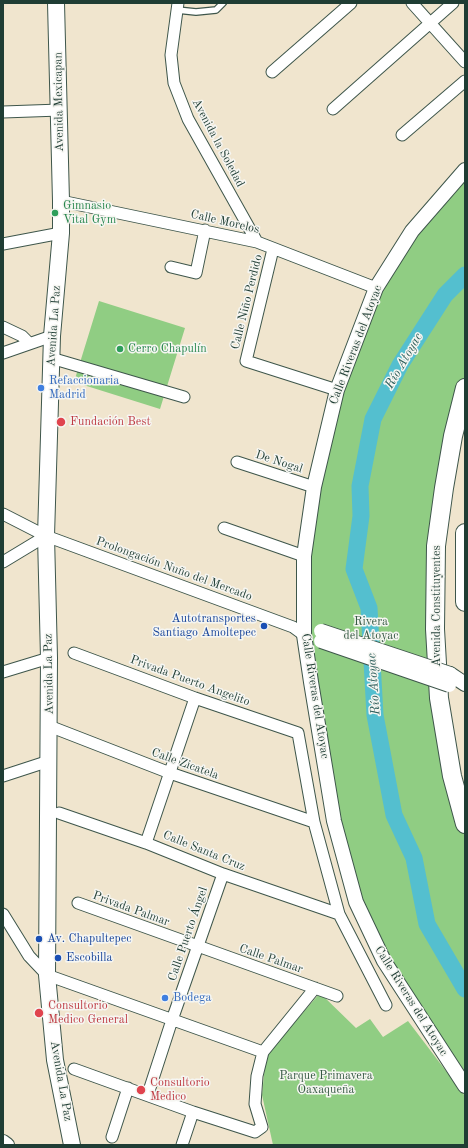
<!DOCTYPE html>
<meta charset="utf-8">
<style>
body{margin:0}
#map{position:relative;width:468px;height:1148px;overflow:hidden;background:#f0e5ce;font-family:"Old Standard TT",serif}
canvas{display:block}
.frame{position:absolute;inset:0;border:4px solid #1f3d34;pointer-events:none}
</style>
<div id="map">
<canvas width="468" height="1148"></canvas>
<div class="frame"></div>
</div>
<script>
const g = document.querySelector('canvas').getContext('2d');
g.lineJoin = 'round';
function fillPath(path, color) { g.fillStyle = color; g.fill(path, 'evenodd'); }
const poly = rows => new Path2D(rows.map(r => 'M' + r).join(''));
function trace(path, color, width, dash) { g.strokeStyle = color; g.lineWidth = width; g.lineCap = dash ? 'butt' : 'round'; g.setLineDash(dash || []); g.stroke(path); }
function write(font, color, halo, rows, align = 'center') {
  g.font = font + ' "Old Standard TT",serif'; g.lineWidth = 3; g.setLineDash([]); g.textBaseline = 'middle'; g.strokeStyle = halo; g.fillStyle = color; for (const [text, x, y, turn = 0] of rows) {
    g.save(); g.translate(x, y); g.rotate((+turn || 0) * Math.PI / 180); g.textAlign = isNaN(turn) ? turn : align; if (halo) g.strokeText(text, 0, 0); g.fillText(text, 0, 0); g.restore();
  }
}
fillPath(poly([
 [465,172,465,389,436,546,439,698,465,823,465,1089,356,902,304,635,314,487,376,288],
 [99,301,185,328,160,409,74,382],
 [320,993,356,1028,370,1019,383,1037,408,1021,465,1096,465,1145,273,1145,262,1095,266,1055]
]), '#90cd83');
trace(poly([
 [465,275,445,295,400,365,373,419,360,486,361,516,354,569,369,608,375,715,394,815,414,858,427,924,465,989]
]), '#54bfcf', 17);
const service = poly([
 [177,10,196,12,216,10,223,3]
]);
const minor = poly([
 [178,3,171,55,174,83,188,119,257,242],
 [412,3,465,62],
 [272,72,351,3],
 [333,109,453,3],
 [3,112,60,110],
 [402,135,465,81],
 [61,201,257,242,376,288],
 [3,244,61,233],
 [273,249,246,361,337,390],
 [171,267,196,273,205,230],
 [3,327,22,336,29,343],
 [3,353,52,336],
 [51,358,184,397],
 [237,462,314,487],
 [3,514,46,536,293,627,304,635],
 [224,528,304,556],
 [3,562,46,536],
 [74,653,195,698,298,733,314,822,339,914,386,1005],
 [3,672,49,658],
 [49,726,170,773,314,822],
 [3,776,49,761],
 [59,813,146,843,223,874,339,914],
 [146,843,195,698],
 [78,903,337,996],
 [3,914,29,956,47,975,263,1052],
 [74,1069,193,1112,255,1132,262,1127,255,1104,257,1076,263,1052,315,988],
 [148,1094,172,1020,223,874],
 [112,1137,128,1088],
 [182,1145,193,1112]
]);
const tertiary = poly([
 [465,170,412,231,376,288,337,390,314,487,304,556,304,635,311,682,334,821,356,902,384,961,465,1086],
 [450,674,465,684],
 [3,1142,7,1145]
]);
const secondary = poly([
 [56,3,61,201,61,233,52,336,46,536,49,658,47,975,55,1060,72,1145]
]);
const primary = poly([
 [465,388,453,436,444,488,436,546,435,629,439,698,452,776,465,824],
 [465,533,465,602]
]);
trace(service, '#3e564b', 8);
trace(minor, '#3e564b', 13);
trace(tertiary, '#3e564b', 16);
trace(secondary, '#3e564b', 18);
trace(primary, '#3e564b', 20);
trace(service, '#fff', 5.5);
trace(minor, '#fff', 11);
trace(tertiary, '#fff', 14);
trace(secondary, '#fff', 16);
trace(primary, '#fff', 18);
const tertiaryBridge = poly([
 [321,631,450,674],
 [321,641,449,685]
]);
trace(tertiaryBridge, '#3e564b', 16, []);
trace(tertiaryBridge, '#fff', 14);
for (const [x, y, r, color] of [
 [55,213,4,"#2e9e5b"],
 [120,349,4,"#2e9e5b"],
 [41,388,4,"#3f7fe0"],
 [61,422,5,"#e0444e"],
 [264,626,4,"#1a4fb4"],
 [39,939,4,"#1a4fb4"],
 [58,958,4,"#1a4fb4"],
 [165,998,4,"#3f7fe0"],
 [39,1013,5,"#e0444e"],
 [141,1090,5,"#e0444e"]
]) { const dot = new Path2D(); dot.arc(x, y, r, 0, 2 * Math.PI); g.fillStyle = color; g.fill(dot); trace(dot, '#f6f6f2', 1.5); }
write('12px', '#1f3d34', '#f6f6f2', [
 ["Avenida Mexicapan",59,102,-91],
 ["Avenida la Soledad",218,143,62],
 ["Calle Morelos",225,222,13],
 ["Calle Niño Perdido",247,302,-76],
 ["Avenida La Paz",54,326,-86],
 ["Calle Riveras del Atoyac",356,345,-69],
 ["De Nogal",279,462,18],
 ["Prolongación Nuño del Mercado",174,569,20],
 ["Avenida Constituyentes",437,606,-90],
 ["Avenida La Paz",49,674,-91],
 ["Privada Puerto Angelito",190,681,20],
 ["Calle Riveras del Atoyac",315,696,81],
 ["Calle Zicatela",185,764,20],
 ["Calle Santa Cruz",204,851,22],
 ["Privada Palmar",131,909,20],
 ["Calle Puerto Ángel",188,934,-71],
 ["Calle Palmar",271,959,19],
 ["Calle Riveras del Atoyac",411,1001,58],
 ["Avenida La Paz",61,1081,80]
]);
write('12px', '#27864d', '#f6f6f2', [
 ["Gimnasio",63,206],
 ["Vital Gym",63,220],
 ["Cerro Chapulín",128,349]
], 'left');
write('12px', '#366cbe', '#f6f6f2', [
 ["Refaccionaria",49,381],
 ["Madrid",49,395],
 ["Bodega",173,998]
], 'left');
write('12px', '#be3a42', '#f6f6f2', [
 ["Fundación Best",70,422],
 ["Consultorio",48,1006],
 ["Medico General",48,1020],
 ["Consultorio",150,1083],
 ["Medico",150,1097]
], 'left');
write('12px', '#164399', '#f6f6f2', [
 ["Autotransportes",256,619,"right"],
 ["Santiago Amoltepec",256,633,"right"],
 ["Av. Chapultepec",47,939],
 ["Escobilla",66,958]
], 'left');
write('12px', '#365a44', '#f6f6f2', [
 ["Rivera",371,622],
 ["del Atoyac",371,636],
 ["Parque Primavera",326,1076],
 ["Oaxaqueña",326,1090]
]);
write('italic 13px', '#2c5e5b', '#f6f6f2', [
 ["Río Atoyac",404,361,-60],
 ["Río Atoyac",374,684,-94]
]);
</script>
